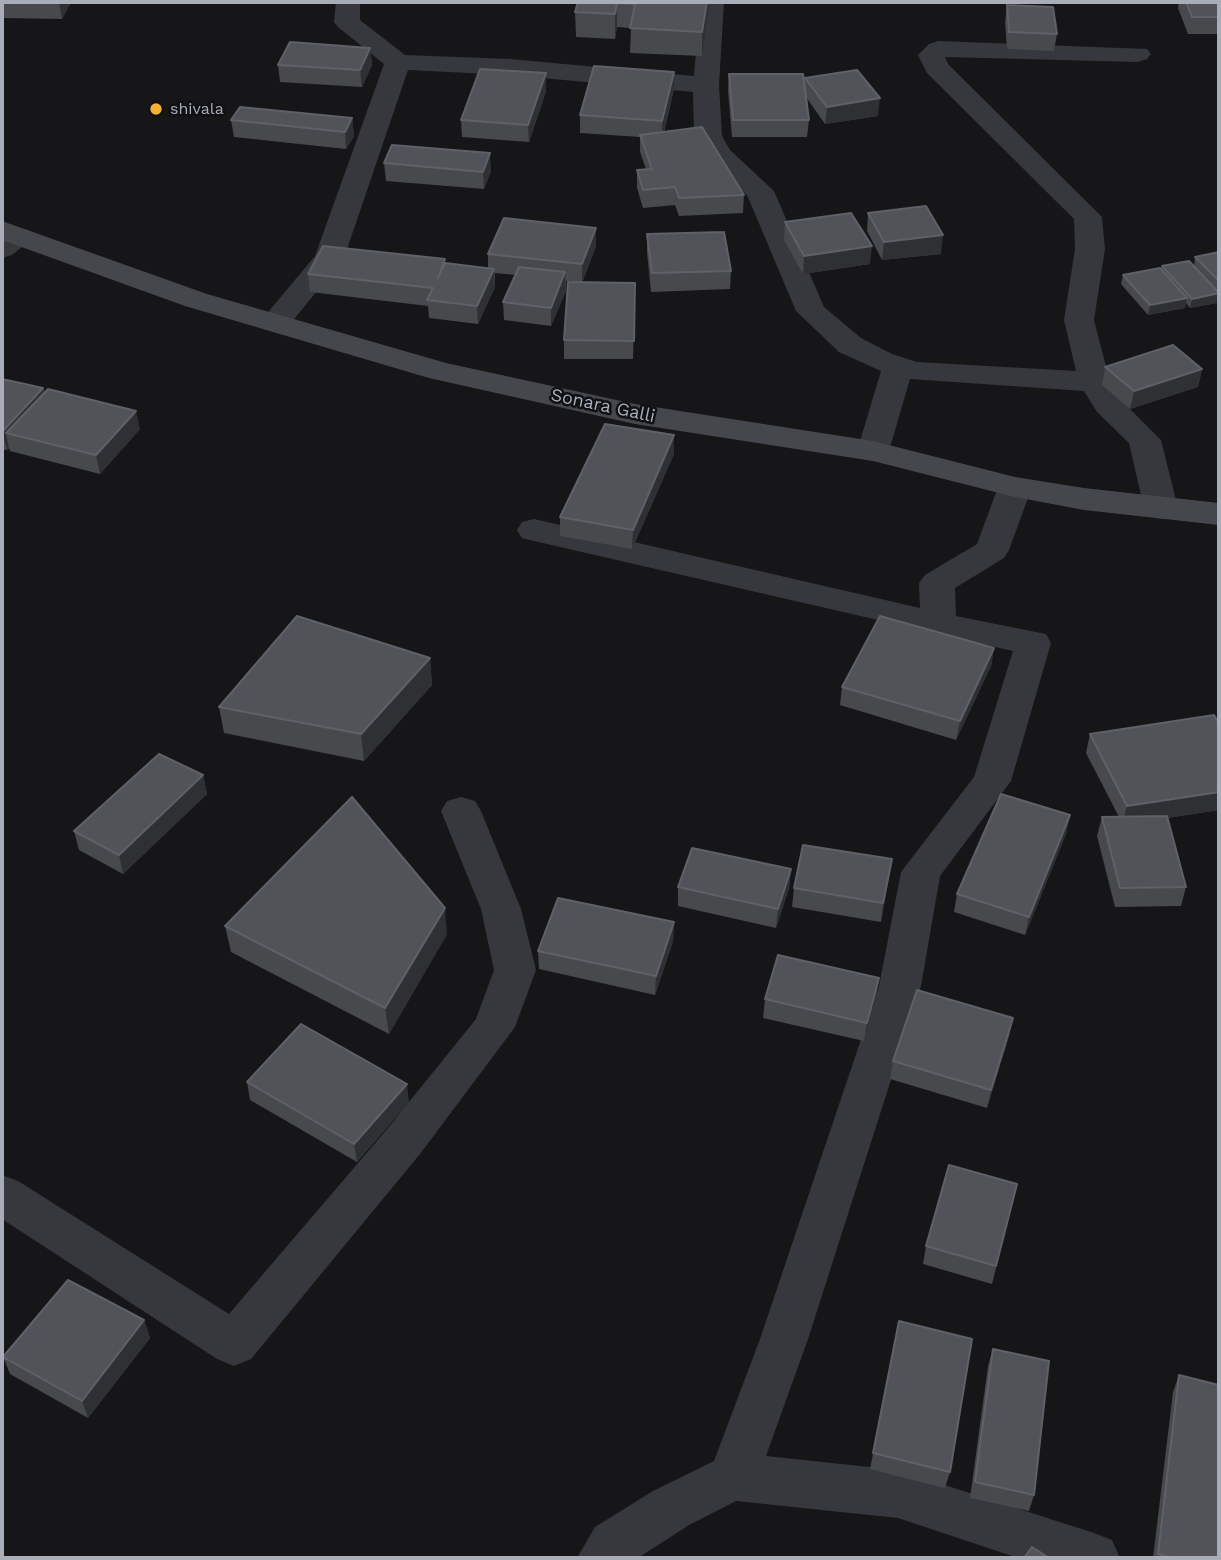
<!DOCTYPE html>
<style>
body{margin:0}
#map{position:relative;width:1221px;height:1560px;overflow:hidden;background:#161618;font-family:"Work Sans",sans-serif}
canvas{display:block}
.frame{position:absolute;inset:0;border:4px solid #a8adb8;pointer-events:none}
</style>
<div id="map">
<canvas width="1221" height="1560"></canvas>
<div class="frame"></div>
</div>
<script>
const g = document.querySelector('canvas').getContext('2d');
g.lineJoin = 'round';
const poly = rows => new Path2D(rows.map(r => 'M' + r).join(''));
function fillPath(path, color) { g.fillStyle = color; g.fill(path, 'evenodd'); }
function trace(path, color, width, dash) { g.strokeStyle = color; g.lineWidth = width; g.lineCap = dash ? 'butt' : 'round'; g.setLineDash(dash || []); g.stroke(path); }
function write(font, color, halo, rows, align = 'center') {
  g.font = font + ' "Work Sans",sans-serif'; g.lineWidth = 5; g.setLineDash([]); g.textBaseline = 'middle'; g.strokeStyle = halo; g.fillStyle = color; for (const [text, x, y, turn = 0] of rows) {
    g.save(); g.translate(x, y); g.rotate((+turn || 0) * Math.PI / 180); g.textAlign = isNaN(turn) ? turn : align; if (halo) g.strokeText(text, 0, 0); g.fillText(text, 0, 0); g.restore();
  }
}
fillPath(poly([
 [336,2,360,2,360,20,405,55,510,59,694,76,700,2,724,2,719,85,722,136,730,150,774,191,824,307,861,338,892,354,917,362,1076,371,1064,320,1075,249,1074,219,927,73,918,55,929,44,938,41,1147,49,1151,54,1147,59,1138,62,945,57,948,64,1102,217,1105,249,1094,320,1110,382,1120,399,1161,440,1178,508,1173,516,1161,519,1149,516,1144,508,1129,443,1097,412,1084,391,910,379,889,451,885,458,873,461,861,458,857,451,881,371,839,352,796,311,747,195,710,161,694,136,693,92,510,75,408,70,344,258,286,329,275,332,264,329,260,323,264,317,315,256,384,64,338,27,334,22,336,2],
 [20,228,30,231,34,237,12,255,2,258,2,236,20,228],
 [1015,477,1027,480,1032,487,1009,550,1004,558,955,588,956,616,1046,634,1051,643,1011,781,940,876,921,986,808,1339,766,1456,898,1470,1094,1533,1112,1540,1120,1558,1018,1558,898,1518,736,1501,689,1525,638,1558,577,1558,595,1527,653,1491,714,1461,760,1339,879,986,901,872,974,777,1013,651,534,541,522,538,517,530,522,522,534,519,920,608,919,583,925,575,977,544,998,487,1003,480,1015,477],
 [461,797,475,801,481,811,521,909,536,970,515,1027,420,1154,251,1359,234,1366,217,1359,2,1219,2,1175,18,1181,229,1314,388,1128,476,1019,494,970,481,909,441,811,447,801,461,797]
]), '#37383d');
fillPath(poly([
 [2,221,207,294,446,363,635,404,873,441,1015,477,1084,488,1219,503,1219,525,1084,510,1015,497,873,461,635,424,429,378,185,306,2,240,2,221]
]), '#45474d');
fillPath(poly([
 [2,2,71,2,62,19,2,18],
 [276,2,328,2,328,3],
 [578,2,709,2,702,56,630,53,631,28,617,27,615,39,576,37,575,12],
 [1179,2,1219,2,1219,34,1188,34,1178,8],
 [1007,5,1057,34,1054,51,1007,49,1005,22],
 [370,48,372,65,362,87,280,82,278,65],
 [546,73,546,91,529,142,462,137,461,120],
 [729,74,805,88,805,78,878,116,825,124,806,97,809,120,807,137,732,137,728,91],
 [674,89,664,132,744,195,743,213,679,216,675,205,643,208,637,188,637,170,646,169,640,152,640,137,580,133,580,115],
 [352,118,354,136,346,149,234,137,231,120],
 [384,163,491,171,484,189,386,181],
 [868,213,941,254,882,260,867,231],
 [785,222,870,264,803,274,784,240],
 [596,228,596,246,582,283,566,281,566,291,551,326,504,320,503,302,516,275,495,273,495,287,478,324,429,318,428,306,310,292,308,274,445,263,488,268,488,254],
 [647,234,731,271,730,289,651,292,647,252],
 [1219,252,1219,292,1204,278,1219,293,1217,303,1190,308,1186,303,1185,308,1148,315,1121,284,1123,275,1161,270,1162,266,1194,266,1195,257],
 [635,283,633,359,564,359,564,340],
 [1105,367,1202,369,1198,387,1130,409,1102,385],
 [2,379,43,388,45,393,140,429,100,474,10,451,9,448,7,450,2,449],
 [674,454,632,549,560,536,560,517],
 [994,648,991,666,956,740,840,705,842,687],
 [430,658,432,685,364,761,224,733,219,707],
 [1219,724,1219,810,1167,818,1186,887,1181,906,1115,907,1097,836,1102,817,1119,817,1086,753,1090,734],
 [203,775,207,794,123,874,79,850,74,831],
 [1070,815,1066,834,1025,935,954,912,957,894],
 [892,859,881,922,792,907,794,888],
 [791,869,789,888,776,928,678,906,678,887],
 [674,922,673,941,655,995,539,969,538,951],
 [225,926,447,934,389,1034,231,952],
 [876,997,864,1041,763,1018,765,999],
 [1013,1018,1009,1036,987,1108,890,1079,893,1061],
 [247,1082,409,1102,357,1162,250,1100],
 [1017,1184,992,1284,923,1264,926,1246],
 [144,1320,150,1338,88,1418,10,1374,3,1357],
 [899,1321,950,1472,945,1488,870,1469],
 [993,1349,1034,1495,1029,1511,970,1498,988,1366],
 [1179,1375,1219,1558,1153,1558,1173,1392]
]), '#47494d');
fillPath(poly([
 [59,2,71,2,62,19],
 [707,2,709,2,709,7,702,56,702,32],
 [617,3,617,27,615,39,615,14],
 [370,48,372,65,362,87,360,70],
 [674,72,674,89,662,138,662,121],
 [546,73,546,91,529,142,528,125],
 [880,98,878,116,825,124,827,107],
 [352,118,354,136,346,149,345,132],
 [490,153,491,171,484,189,483,172],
 [596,228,596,246,582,283,582,264],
 [943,235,941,254,882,260,884,242],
 [872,246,870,264,803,274,804,256],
 [494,269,495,287,478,324,477,306],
 [565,272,566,291,551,326,551,308],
 [1219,293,1217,303,1190,308,1192,299],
 [1187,298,1185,308,1148,315,1150,305],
 [1202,369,1198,387,1130,409,1134,391],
 [43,388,48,407,6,433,9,448,7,450,2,432],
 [136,411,140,429,100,474,96,455],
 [674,435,674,454,632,549,633,530],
 [994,648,991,666,956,740,960,721],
 [430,658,432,685,364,761,361,734],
 [203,775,207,794,123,874,119,855],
 [1219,792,1219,810,1122,825,1127,806],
 [1070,815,1066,834,1025,935,1029,917],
 [892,859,889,878,881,922,883,903],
 [791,869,789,888,776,928,778,909],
 [445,908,447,934,389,1034,385,1008],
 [674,922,673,941,655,995,656,976],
 [879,978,876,997,864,1041,867,1023],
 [1013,1018,1009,1036,987,1108,991,1090],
 [407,1084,409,1102,357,1162,354,1144],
 [144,1320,150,1338,88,1418,82,1401]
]), '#2f3033');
const building = poly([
 [578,2,707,2,702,32,630,28,635,4,617,3,615,14,575,12,578,2],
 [1186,2,1219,2,1219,17,1192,17,1186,2],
 [1007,5,1053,7,1057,34,1009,32,1007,5],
 [290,42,370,48,360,70,278,65,290,42],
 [594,66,674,72,662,121,580,115,594,66],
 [480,69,546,73,528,125,461,120,480,69],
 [857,70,880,98,827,107,805,78,857,70],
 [729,74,803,74,809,120,733,120,729,74],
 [240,107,352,118,345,132,231,120,240,107],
 [702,127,744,195,679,198,675,187,643,190,637,170,652,169,640,135,702,127],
 [392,145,490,153,483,172,384,163,392,145],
 [926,206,943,235,884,242,868,213,926,206],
 [851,213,872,246,804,256,785,222,851,213],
 [504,218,596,228,582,264,488,254,504,218],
 [724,232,731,271,652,273,647,234,724,232],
 [323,246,445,259,438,278,445,263,494,269,477,306,427,300,433,288,308,274,323,246],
 [1219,252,1219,281,1195,257,1219,252],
 [1189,261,1219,293,1192,299,1162,266,1189,261],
 [519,267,565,272,551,308,503,302,519,267],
 [1160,268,1187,298,1150,305,1123,275,1160,268],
 [568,282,635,283,634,341,564,340,568,282],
 [1173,345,1202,369,1134,391,1105,367,1173,345],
 [2,379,43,388,2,432,2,379],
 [48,389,136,411,96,455,6,433,48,389],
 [605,424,674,435,633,530,560,517,605,424],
 [297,616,430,658,361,734,219,707,297,616],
 [880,616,994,648,960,721,842,687,880,616],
 [1214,715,1219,724,1219,792,1127,806,1090,734,1214,715],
 [159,754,203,775,119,855,74,831,159,754],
 [1001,794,1070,815,1029,917,957,894,1001,794],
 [352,797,445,908,385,1008,225,926,352,797],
 [1167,816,1186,887,1120,888,1102,817,1167,816],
 [803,845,892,859,883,903,794,888,803,845],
 [692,848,791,869,778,909,678,887,692,848],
 [558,898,674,922,656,976,538,951,558,898],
 [778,955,879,978,867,1023,765,999,778,955],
 [917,990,1013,1018,991,1090,893,1061,917,990],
 [301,1024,407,1084,354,1144,247,1082,301,1024],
 [949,1165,1017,1184,996,1266,926,1246,949,1165],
 [68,1280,144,1320,82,1401,3,1357,68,1280],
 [899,1321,972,1339,950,1472,873,1453,899,1321],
 [993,1349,1049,1361,1034,1495,975,1482,993,1349],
 [1179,1375,1219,1385,1219,1558,1174,1558,1158,1554,1179,1375],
 [1032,1547,1049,1558,1024,1558,1032,1547]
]);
fillPath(building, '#525359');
trace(building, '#5f6168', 2);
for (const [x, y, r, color] of [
 [156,109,7,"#f2b134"]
]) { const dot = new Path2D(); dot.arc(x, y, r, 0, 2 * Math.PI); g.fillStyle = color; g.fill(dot); trace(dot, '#111113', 2.5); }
write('16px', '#a8adb8', '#111113', [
 ["shivala",170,109]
], 'left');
write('18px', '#a8adb8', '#111113', [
 ["Sonara Galli",603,406,12]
]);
</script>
